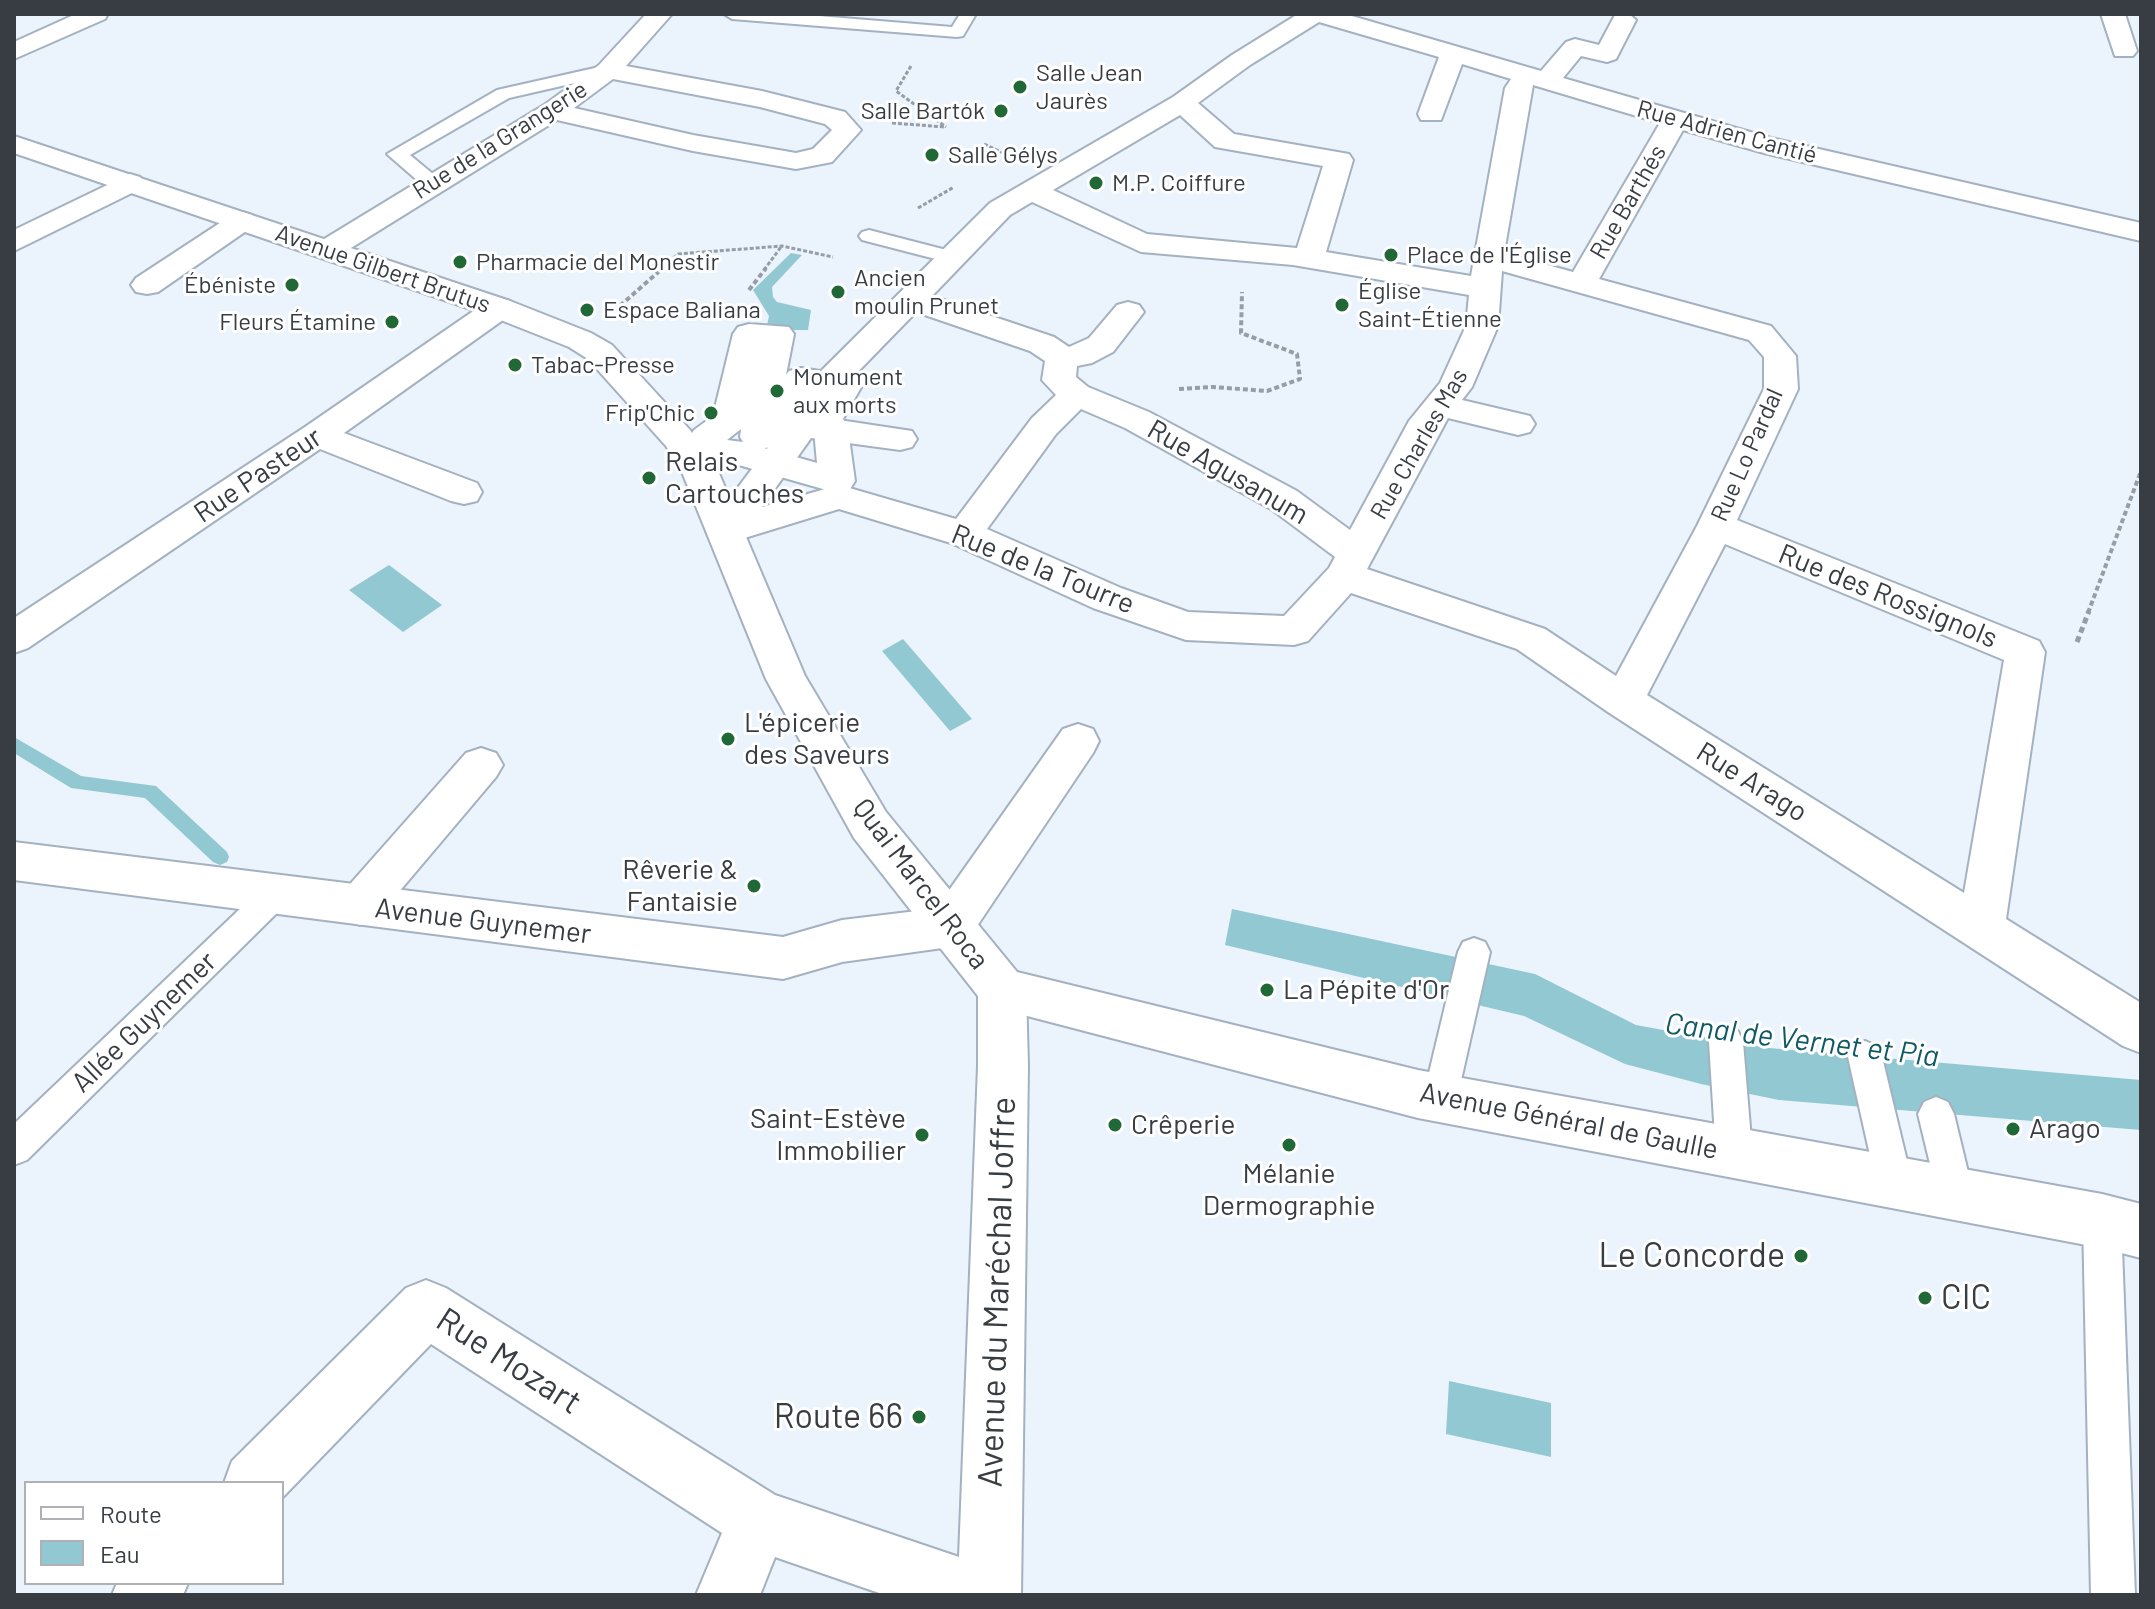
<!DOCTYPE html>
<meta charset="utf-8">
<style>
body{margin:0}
#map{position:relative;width:2155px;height:1609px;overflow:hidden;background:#ebf3fd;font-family:Barlow,sans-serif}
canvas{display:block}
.frame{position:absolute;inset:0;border:16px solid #373d43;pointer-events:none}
.legend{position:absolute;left:24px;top:1481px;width:260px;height:104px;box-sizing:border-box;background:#fff;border:2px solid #afb1b4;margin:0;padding:10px 14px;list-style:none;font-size:24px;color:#373d43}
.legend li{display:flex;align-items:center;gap:16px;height:40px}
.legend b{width:40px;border:2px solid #afb1b4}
</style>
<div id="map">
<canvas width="2155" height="1609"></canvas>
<div class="frame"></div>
<ul class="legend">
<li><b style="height:10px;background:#fff"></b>Route</li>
<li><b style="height:22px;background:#92c8d2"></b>Eau</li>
</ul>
</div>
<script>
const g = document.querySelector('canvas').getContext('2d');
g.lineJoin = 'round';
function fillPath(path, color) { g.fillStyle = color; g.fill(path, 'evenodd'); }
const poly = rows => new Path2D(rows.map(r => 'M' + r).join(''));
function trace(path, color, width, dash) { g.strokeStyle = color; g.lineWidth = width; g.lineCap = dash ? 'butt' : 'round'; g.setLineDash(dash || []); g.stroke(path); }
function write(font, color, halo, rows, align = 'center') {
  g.font = font + ' Barlow,sans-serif'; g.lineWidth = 6; g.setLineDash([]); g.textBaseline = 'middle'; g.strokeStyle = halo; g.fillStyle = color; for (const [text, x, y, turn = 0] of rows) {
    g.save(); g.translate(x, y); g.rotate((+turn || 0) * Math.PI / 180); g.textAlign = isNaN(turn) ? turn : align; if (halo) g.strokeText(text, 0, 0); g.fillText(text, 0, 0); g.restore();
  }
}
fillPath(poly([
 [791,253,802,255,772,287,773,297,777,302,811,310,808,330,766,330,769,316,753,290],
 [389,565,442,605,403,632,349,590],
 [903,639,972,719,950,731,882,651],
 [1232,909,1535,974,1636,1025,1696,1036,1769,1048,2141,1080,2141,1130,1779,1100,1701,1084,1625,1064,1524,1016,1225,945],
 [1449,1381,1551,1403,1551,1457,1446,1434]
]), '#92c8d2');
fillPath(poly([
 [14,737,81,776,156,786,227,852,229,857,227,862,220,865,213,862,145,798,71,788,14,753,14,737]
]), '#92c8d2');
const service = poly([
 [724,14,795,14,952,27,960,14,976,14,963,36,957,37,732,19,724,14],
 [608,65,617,70,614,74,509,98,410,155,439,179,442,183,439,187,425,187,387,154,497,90,608,65],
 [869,230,958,253,961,257,951,263,862,240,859,236,862,232,869,230],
 [275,882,286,886,291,895,286,904,27,1160,14,1165,14,1124,264,886,275,882],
 [1474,938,1485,942,1490,952,1457,1098,1452,1110,1440,1114,1428,1110,1423,1098,1458,952,1463,942,1474,938],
 [1726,1026,1738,1031,1743,1042,1752,1152,1747,1164,1734,1169,1721,1164,1716,1152,1709,1042,1714,1031,1726,1026],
 [1865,1041,1877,1046,1882,1057,1912,1182,1907,1195,1894,1200,1881,1195,1876,1182,1848,1057,1853,1046,1865,1041],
 [1936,1097,1948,1102,1954,1114,1973,1193,1968,1206,1955,1211,1942,1206,1937,1193,1918,1114,1924,1102,1936,1097],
 [2102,1203,2115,1208,2121,1221,2135,1595,2091,1595,2083,1221,2089,1208,2102,1203]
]);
const pedestrian = poly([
 [749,324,789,327,794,334,786,375,789,371,801,368,858,377,863,384,843,419,848,430,855,481,850,489,837,493,735,464,720,465,708,462,689,438,694,430,713,416,733,334,738,327,749,324],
 [815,390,825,391,809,419,814,430,817,463,764,448,798,445,803,437,815,390],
 [741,429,740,437,743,442,727,440,741,429]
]);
const minor = poly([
 [76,14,108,14,105,19,14,59,14,42,76,14],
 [646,14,672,14,626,66,762,91,845,112,861,130,832,162,796,169,693,151,557,120,338,256,327,259,316,256,312,250,316,244,544,105,599,65,646,14],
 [613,79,760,107,825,124,832,130,813,149,796,153,693,135,574,108,613,79],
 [1298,14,1345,14,1541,71,1566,42,1575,39,1599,45,1615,15,1629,14,1636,20,1616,59,1607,62,1581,56,1563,78,1771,138,2141,223,2141,241,1764,153,1683,130,1599,279,1771,326,1796,356,1798,389,1737,520,2039,641,2045,652,2006,919,2141,1003,2141,1053,2123,1046,1608,712,1517,649,1351,593,1308,641,1294,645,1186,640,1093,608,951,543,839,509,725,544,712,540,706,531,712,522,800,405,818,374,990,203,1173,97,1232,55,1298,14],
 [1319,22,1439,57,1418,114,1421,120,1441,120,1462,64,1511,79,1505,88,1471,276,1326,252,1353,160,1349,154,1234,134,1198,103,1250,65,1319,22],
 [1533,85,1660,123,1573,272,1504,253,1533,85],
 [1180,115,1215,147,1323,166,1297,248,1147,234,1053,190,1180,115],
 [1032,202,1141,252,1293,265,1469,295,1466,326,1440,383,1409,421,1350,530,1297,491,1149,412,1088,387,1076,377,1077,366,1092,363,1113,352,1144,312,1139,305,1128,302,1117,305,1089,338,1069,347,1054,337,932,296,1010,215,1032,202],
 [1502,271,1749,340,1764,357,1764,389,1697,526,1616,676,1545,629,1367,569,1448,418,1518,435,1530,432,1535,424,1530,416,1462,400,1472,387,1498,326,1502,271],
 [916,312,1030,351,1045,361,1042,380,1056,395,1032,418,956,519,839,485,762,507,811,438,900,450,912,447,917,439,912,431,826,418,844,386,916,312],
 [1081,409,1125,428,1271,509,1335,557,1329,568,1284,616,1188,612,1121,588,987,529,1056,434,1081,409],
 [1725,544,2004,660,1964,893,1647,695,1725,544],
 [2101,14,2125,14,2137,51,2133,56,2115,56,2101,14],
 [130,174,140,177,144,183,140,189,14,251,14,230,130,174],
 [242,212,252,215,257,221,252,227,158,292,147,294,136,292,131,285,136,278,232,215,242,212],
 [499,298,510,301,515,308,510,315,344,433,477,483,482,492,477,501,464,504,451,501,320,449,28,648,14,653,14,618,305,427,488,301,499,298],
 [1078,724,1093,729,1099,741,1093,753,967,941,950,947,933,941,926,927,933,913,1063,729,1078,724],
 [481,748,496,753,503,765,496,777,376,919,360,925,344,919,337,905,344,891,466,753,481,748],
 [1002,968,1019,975,1026,990,1028,1066,1021,1595,885,1595,775,1557,760,1595,696,1595,722,1533,431,1344,282,1498,282,1483,224,1483,232,1461,406,1288,426,1280,446,1288,775,1495,959,1557,978,1066,978,990,985,975,1002,968],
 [117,1583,188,1583,183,1595,112,1595,117,1583]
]);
const tertiary = poly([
 [14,842,783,937,842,920,950,907,967,913,974,927,967,941,950,947,842,962,783,979,14,880,14,842]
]);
const secondary = poly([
 [14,136,510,301,591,333,612,345,690,430,718,471,805,676,886,812,1017,972,1418,1070,2102,1194,2141,1204,2141,1258,2102,1248,1418,1118,985,1005,854,838,766,679,682,472,666,446,588,359,569,347,488,315,14,153,14,136]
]);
trace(service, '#a4b1c0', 4);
trace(pedestrian, '#a4b1c0', 4);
trace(minor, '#a4b1c0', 4);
trace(tertiary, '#a4b1c0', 4);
trace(secondary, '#a4b1c0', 4);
trace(poly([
 [911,66,896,91,946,127],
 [892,123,945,127],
 [984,144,1007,155],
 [918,208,954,187],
 [660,270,678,254,782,246,833,257],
 [764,270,781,247]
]), '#969da5', 3, [4, 2]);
trace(poly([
 [749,290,766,268],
 [614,311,663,268],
 [1179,389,1213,387,1267,391,1300,379,1297,354,1241,333,1242,292],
 [2088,613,2141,471]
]), '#969da5', 4, [5, 3]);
trace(poly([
 [2077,642,2089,611]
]), '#969da5', 5, [6, 4]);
fillPath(service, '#fff');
fillPath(pedestrian, '#fff');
fillPath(minor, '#fff');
fillPath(tertiary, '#fff');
fillPath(secondary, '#fff');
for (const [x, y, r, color] of [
 [1020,87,8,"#206937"],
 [1001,111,8,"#206937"],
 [932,155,8,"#206937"],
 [1096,183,8,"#206937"],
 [1391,255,8,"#206937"],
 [460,262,8,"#206937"],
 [292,285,8,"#206937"],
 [838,292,8,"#206937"],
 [1342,305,8,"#206937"],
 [587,310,8,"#206937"],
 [392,322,8,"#206937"],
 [515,365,8,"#206937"],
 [777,391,8,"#206937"],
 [711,413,8,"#206937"],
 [649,478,8,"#206937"],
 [728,739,8,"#206937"],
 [754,886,8,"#206937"],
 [1267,990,8,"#206937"],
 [1115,1125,8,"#206937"],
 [2013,1129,8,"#206937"],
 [922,1135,8,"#206937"],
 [1289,1145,8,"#206937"],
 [1801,1256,8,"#206937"],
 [1925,1298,8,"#206937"],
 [919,1417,8,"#206937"]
]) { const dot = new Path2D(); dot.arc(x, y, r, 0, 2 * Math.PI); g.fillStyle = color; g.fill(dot); trace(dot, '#fff', 3); }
write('24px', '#373d43', '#fff', [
 ["Salle Jean",1036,73],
 ["Jaurès",1036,101],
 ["Salle Bartók",985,111,"right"],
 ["Salle Gélys",948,155],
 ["M.P. Coiffure",1112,183],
 ["Place de l'Église",1407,255],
 ["Pharmacie del Monestir",476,262],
 ["Ancien",854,278],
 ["moulin Prunet",854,306],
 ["Ébéniste",276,285,"right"],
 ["Église",1358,291],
 ["Saint-Étienne",1358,319],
 ["Espace Baliana",603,310],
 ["Fleurs Étamine",376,322,"right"],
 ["Tabac-Presse",531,365],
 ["Monument",793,377],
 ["aux morts",793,405],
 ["Frip'Chic",695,413,"right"]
], 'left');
write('24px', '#373d43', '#fff', [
 ["Rue Adrien Cantié",1727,132,15],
 ["Rue de la Grangerie",500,140,-32],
 ["Rue Barthés",1628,202,-60],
 ["Avenue Gilbert Brutus",383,269,19],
 ["Rue Charles Mas",1419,444,-60],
 ["Rue Lo Pardal",1747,455,-66]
]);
write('28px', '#373d43', '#fff', [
 ["Relais",665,462],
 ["Cartouches",665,494],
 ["L'épicerie",744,723],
 ["des Saveurs",744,755],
 ["Rêverie &",738,870,"right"],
 ["Fantaisie",738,902,"right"],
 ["La Pépite d'Or",1283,990],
 ["Saint-Estève",906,1119,"right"],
 ["Immobilier",906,1151,"right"],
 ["Crêperie",1131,1125],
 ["Arago",2029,1129],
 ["Mélanie",1289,1174,"center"],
 ["Dermographie",1289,1206,"center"]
], 'left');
write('28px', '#373d43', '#fff', [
 ["Rue Agusanum",1228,472,30],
 ["Rue Pasteur",258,475,-34],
 ["Rue de la Tourre",1043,569,22],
 ["Rue des Rossignols",1888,596,22],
 ["Rue Arago",1752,782,32],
 ["Quai Marcel Roca",921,884,53],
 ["Avenue Guynemer",483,921,7],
 ["Allée Guynemer",144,1022,-44],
 ["Avenue Général de Gaulle",1569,1121,11]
]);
write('italic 30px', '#0f5a65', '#fff', [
 ["Canal de Vernet et Pia",1802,1040,7]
]);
write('34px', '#373d43', '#fff', [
 ["Le Concorde",1785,1256],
 ["CIC",1941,1298,"left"],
 ["Route 66",903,1417]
], 'right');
write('34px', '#373d43', '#fff', [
 ["Avenue du Maréchal Joffre",997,1292,-88],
 ["Rue Mozart",509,1361,33]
]);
</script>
